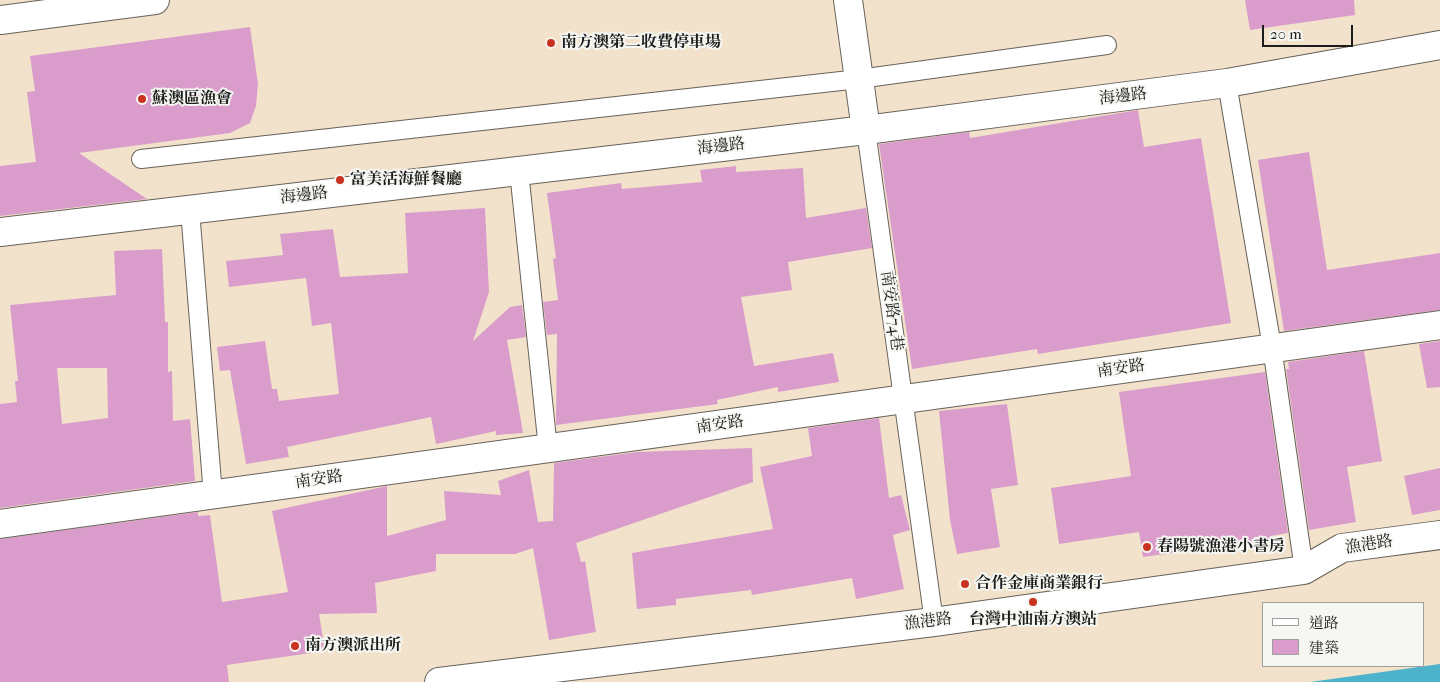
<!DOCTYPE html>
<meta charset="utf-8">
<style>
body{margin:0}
#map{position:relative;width:1440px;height:682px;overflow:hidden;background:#f2e2cb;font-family:"IM FELL French Canon","Noto Serif TC",serif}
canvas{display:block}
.legend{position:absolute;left:1262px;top:602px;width:162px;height:65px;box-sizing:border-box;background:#f6f6f2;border:1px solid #9f9f9c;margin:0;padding:6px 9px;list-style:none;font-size:15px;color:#1c1c1c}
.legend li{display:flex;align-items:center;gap:10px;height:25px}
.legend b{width:25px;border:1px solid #9f9f9c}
.scale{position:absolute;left:1262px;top:25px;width:91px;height:22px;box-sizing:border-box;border:2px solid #1c1c1c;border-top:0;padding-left:6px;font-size:15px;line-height:18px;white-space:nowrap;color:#1c1c1c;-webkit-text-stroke:4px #f6f6f2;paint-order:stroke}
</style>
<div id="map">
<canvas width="1440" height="682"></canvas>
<ul class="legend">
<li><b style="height:6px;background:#fff"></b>道路</li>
<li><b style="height:14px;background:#da9dcb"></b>建築</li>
</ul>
<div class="scale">20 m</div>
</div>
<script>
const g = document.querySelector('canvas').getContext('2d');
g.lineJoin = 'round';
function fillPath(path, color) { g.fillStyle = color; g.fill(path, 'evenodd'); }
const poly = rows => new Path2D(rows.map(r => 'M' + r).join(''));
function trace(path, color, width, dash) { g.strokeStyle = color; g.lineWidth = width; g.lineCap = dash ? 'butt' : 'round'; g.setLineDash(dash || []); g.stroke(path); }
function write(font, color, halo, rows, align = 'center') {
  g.font = font + ' "IM FELL French Canon","Noto Serif TC",serif'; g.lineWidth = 4; g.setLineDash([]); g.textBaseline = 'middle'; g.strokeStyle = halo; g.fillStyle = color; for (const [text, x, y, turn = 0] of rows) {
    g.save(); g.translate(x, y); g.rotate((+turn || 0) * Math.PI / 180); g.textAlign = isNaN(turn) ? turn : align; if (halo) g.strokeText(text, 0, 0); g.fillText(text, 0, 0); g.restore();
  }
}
fillPath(poly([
 [1440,664,1440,682,1310,682]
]), '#4cb3cb');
fillPath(poly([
 [1245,0,1354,0,1355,15,1250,30],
 [250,27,258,84,256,106,250,123,230,133,79,153,147,199,0,216,0,166,36,162,27,92,35,91,30,56],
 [1138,110,1144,147,1201,138,1231,323,1038,354,1037,349,912,369,879,144,969,132,970,138],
 [1309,152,1327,270,1440,253,1440,310,1284,331,1258,160],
 [736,166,736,172,803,168,806,218,866,208,872,248,788,262,792,290,741,297,754,366,833,353,839,382,778,392,778,387,717,400,718,404,556,425,557,334,547,335,543,302,558,300,553,259,556,258,547,193,621,183,622,189,702,182,700,170],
 [485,208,489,292,473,341,510,307,522,305,526,337,507,340,523,433,496,435,496,431,436,444,431,417,287,447,289,457,246,464,230,370,220,371,217,347,265,341,272,389,277,389,279,401,339,394,331,323,312,326,306,278,229,287,226,261,283,255,280,234,333,229,340,277,408,273,405,213],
 [162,249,165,322,168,322,168,372,172,371,173,421,190,419,195,481,0,508,0,404,17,402,15,381,18,381,10,305,116,295,114,251],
 [57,368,107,368,108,418,62,424],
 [1440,341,1440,387,1427,388,1419,344],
 [1364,351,1382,461,1347,467,1356,522,1309,530,1286,369,1289,369,1288,362],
 [1265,372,1288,533,1270,536,1270,540,1143,557,1139,532,1059,544,1051,488,1131,476,1119,392],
 [1007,404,1018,485,991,489,1000,547,957,554,950,520,939,411],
 [879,418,889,498,901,495,910,530,893,535,904,589,856,599,852,578,752,595,751,590,676,599,676,605,637,609,632,553,773,529,760,467,812,456,808,428],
 [752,448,753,482,576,543,581,562,585,561,596,632,549,640,533,548,515,554,436,554,436,571,375,583,377,613,319,614,325,651,227,665,229,682,0,682,0,539,198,512,198,516,210,515,222,602,288,592,272,511,387,486,387,536,446,520,444,491,501,495,498,481,529,470,538,522,553,521,554,463,637,452],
 [1440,468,1440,510,1412,515,1404,476]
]), '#da9dcb');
const service = poly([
 [1227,83,1272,347,1304,570],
 [866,130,934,622],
 [141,159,859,79,1107,45],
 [519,171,548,449],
 [190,210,213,495]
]);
const minor = poly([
 [848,0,866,130],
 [0,20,155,0],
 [0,232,866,130,1227,83,1440,45],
 [0,524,1440,325],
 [439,682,934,622,1304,570,1342,548,1440,535]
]);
trace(service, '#676159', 20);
trace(minor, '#676159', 30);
trace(service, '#fff', 18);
trace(minor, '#fff', 28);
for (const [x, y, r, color] of [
 [551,43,5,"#c8321e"],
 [142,99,5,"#c8321e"],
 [340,180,5,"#c8321e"],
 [1147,547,5,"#c8321e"],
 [965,584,5,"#c8321e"],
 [1033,602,5,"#c8321e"],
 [295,646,5,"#c8321e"]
]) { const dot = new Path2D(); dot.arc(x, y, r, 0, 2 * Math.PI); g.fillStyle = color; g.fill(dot); trace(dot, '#f6f6f2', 2); }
write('bold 16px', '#1c1c1c', '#f6f6f2', [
 ["南方澳第二收費停車場",561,43],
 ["蘇澳區漁會",152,99],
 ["富美活海鮮餐廳",350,180],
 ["春陽號漁港小書房",1157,547],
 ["合作金庫商業銀行",975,584],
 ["台灣中油南方澳站",1033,620,"center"],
 ["南方澳派出所",305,646]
], 'left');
write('16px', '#1c1c1c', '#f6f6f2', [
 ["海邊路",1123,97,-7],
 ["海邊路",721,147,-7],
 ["海邊路",304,196,-7],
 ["南安路74巷",891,311,82],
 ["南安路",1121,369,-8],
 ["南安路",720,425,-8],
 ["南安路",319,480,-8],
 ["漁港路",1369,545,-9],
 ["漁港路",928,622,-7]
]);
</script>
